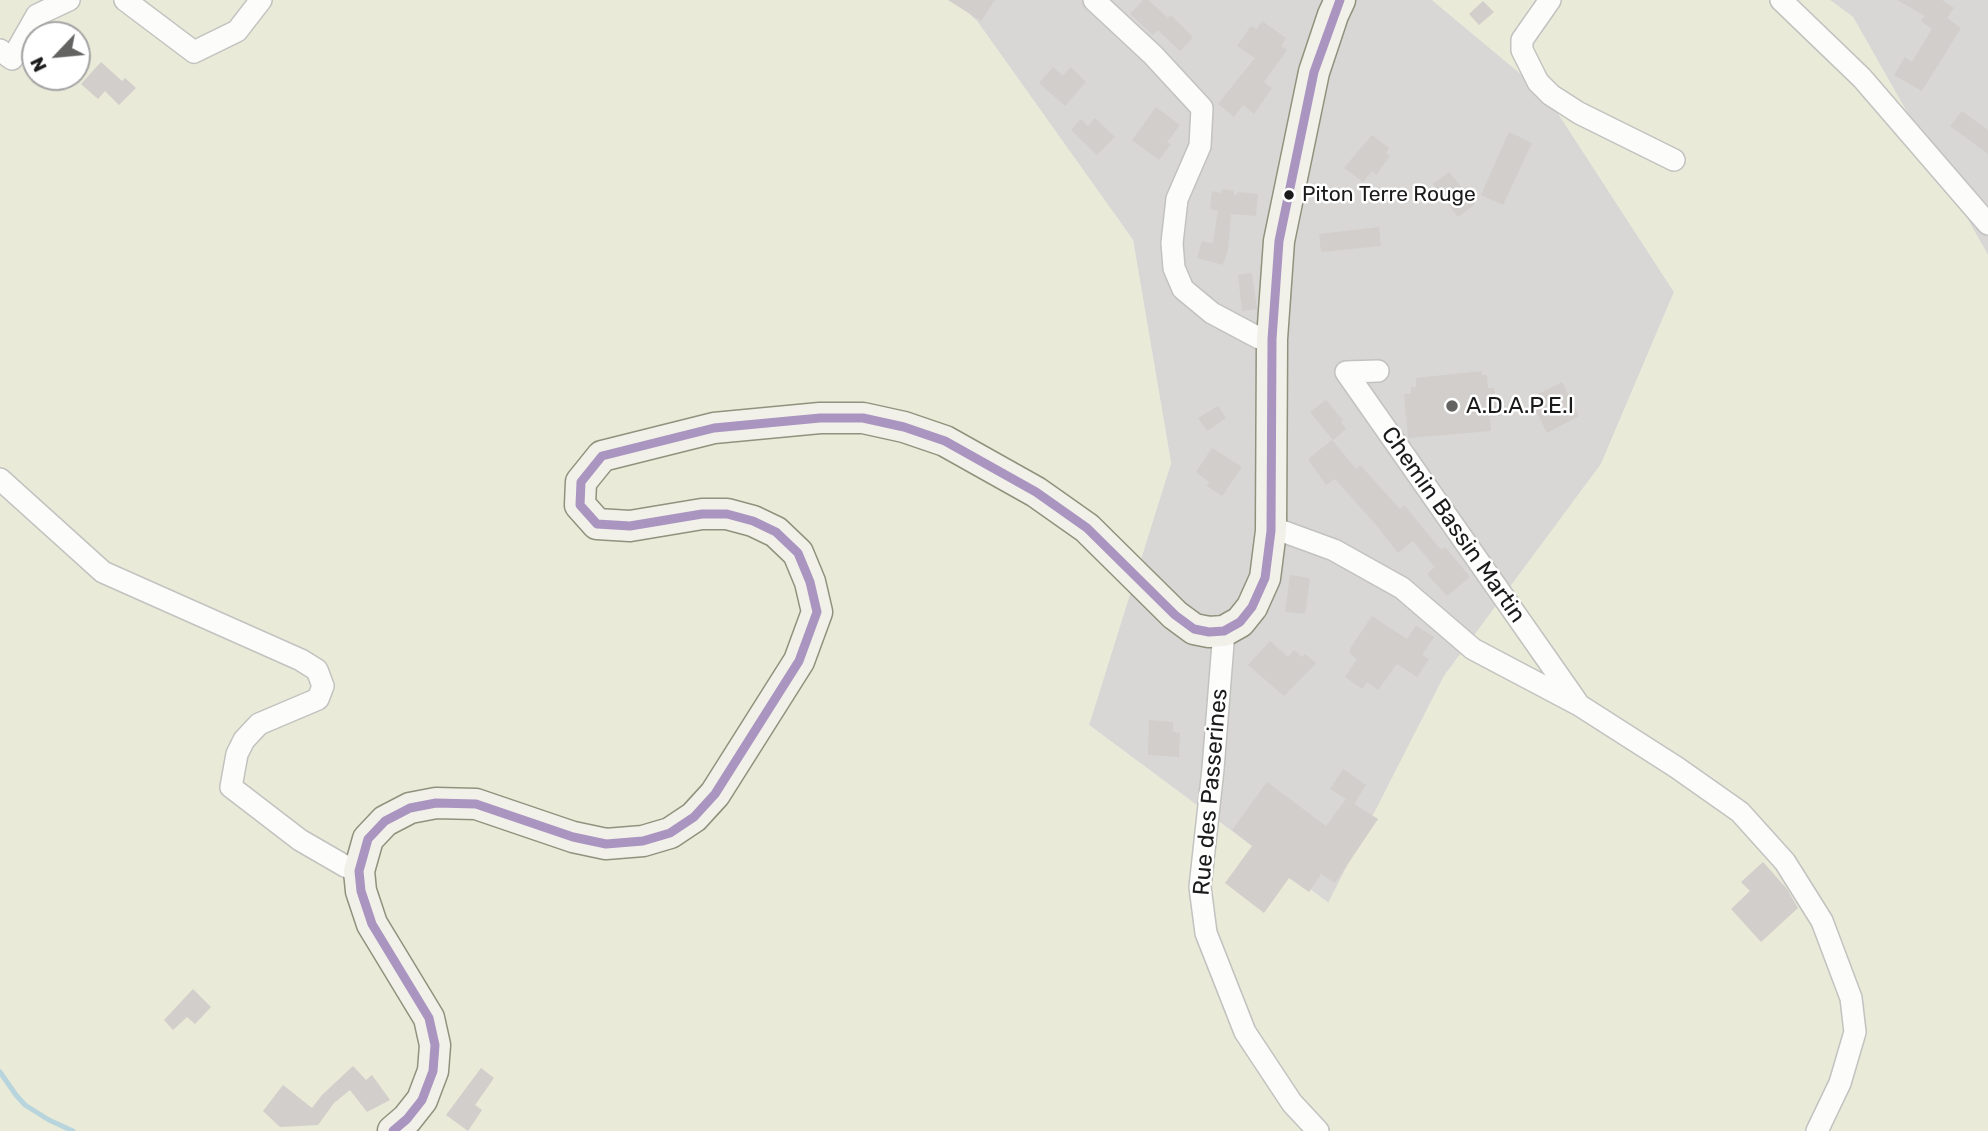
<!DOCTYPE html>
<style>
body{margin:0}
#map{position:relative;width:1988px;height:1131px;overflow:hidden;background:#eae8e4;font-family:Rubik,sans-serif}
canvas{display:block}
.north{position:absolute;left:21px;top:21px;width:70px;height:70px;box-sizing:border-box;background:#fff;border:2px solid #a4a4a4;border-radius:50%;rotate:244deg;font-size:19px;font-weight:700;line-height:28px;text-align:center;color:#1b1b1b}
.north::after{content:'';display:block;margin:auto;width:24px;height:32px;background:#636361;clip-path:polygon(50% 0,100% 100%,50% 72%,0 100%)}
</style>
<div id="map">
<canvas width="1988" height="1131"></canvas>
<div class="north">N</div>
</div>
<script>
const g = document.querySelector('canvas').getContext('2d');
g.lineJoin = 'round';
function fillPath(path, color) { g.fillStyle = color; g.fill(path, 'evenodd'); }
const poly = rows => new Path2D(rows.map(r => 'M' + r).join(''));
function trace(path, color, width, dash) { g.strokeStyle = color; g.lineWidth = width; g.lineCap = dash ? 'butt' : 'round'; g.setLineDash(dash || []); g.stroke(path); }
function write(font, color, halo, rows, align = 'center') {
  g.font = font + ' Rubik,sans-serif'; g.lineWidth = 5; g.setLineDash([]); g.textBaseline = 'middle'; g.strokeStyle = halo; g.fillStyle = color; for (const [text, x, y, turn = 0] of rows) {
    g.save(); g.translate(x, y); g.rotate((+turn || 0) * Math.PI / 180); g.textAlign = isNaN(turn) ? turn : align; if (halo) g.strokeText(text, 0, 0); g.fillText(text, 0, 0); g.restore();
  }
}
fillPath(poly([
 [954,0,1432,0,1546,95,1674,292,1601,464,1444,676,1329,903,1089,725,1171,463,1133,240,977,21],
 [1830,0,1988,0,1988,255,1853,17]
]), '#d9d7d5');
fillPath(poly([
 [0,0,954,0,977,21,1133,240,1171,463,1089,725,1328,903,1444,676,1601,464,1674,292,1546,95,1432,0,1830,0,1853,17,1988,255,1988,1131,0,1131],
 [35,35,77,35,77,77,35,77]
]), '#e9ead7');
trace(poly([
 [0,1072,16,1095,25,1105,49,1120,73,1131]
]), '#b8d4dc', 5);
fillPath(poly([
 [948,0,995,0,981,21],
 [1143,0,1148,0,1168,18,1171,15,1193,37,1180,51,1158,30,1153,35,1130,14],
 [1897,0,1942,0,1954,8,1947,18,1961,28,1922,91,1894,75,1905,57,1912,62,1932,29,1921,21,1925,16],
 [1483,1,1494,12,1479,25,1469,14],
 [1262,21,1286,38,1281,46,1287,50,1264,82,1272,88,1254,114,1243,105,1234,117,1218,104,1255,58,1237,46,1251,26,1257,29],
 [101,62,122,81,125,78,136,88,119,105,105,91,98,99,81,84],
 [1053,67,1063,76,1071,67,1086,82,1065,106,1039,83],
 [1156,107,1180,125,1167,142,1171,144,1159,160,1132,140],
 [1962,111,1988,130,1988,154,1950,126],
 [1095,118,1115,137,1097,155,1071,130,1081,119,1088,126],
 [1509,132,1532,143,1503,205,1481,195],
 [1372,135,1389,148,1386,153,1390,156,1376,175,1372,171,1363,182,1344,168],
 [1449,172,1475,204,1458,217,1433,184],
 [1222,189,1234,191,1234,195,1237,195,1237,192,1258,194,1256,216,1231,214,1228,249,1223,265,1197,258,1202,241,1211,243,1213,242,1218,211,1210,209,1212,191,1221,193],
 [1379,227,1381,246,1321,252,1319,234],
 [1252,273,1257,309,1242,311,1238,275],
 [1482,371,1482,375,1487,375,1488,388,1494,388,1495,396,1498,395,1500,416,1490,417,1491,431,1408,438,1404,394,1411,394,1411,387,1416,387,1416,378],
 [1562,382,1579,416,1547,433,1536,411,1534,396],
 [1326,400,1343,420,1341,422,1346,429,1333,440,1310,412],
 [1218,406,1226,418,1207,431,1198,418],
 [1332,440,1356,469,1360,465,1400,509,1404,505,1441,550,1445,547,1470,577,1447,596,1427,574,1435,567,1413,541,1398,553,1377,526,1335,479,1326,485,1308,459],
 [1212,448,1242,467,1222,496,1207,486,1209,482,1196,472],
 [1290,575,1310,578,1305,614,1285,612],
 [1372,616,1407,639,1416,626,1434,637,1422,655,1429,659,1417,677,1397,664,1378,690,1367,682,1362,689,1345,677,1357,659,1349,653,1351,647],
 [1270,641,1288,657,1294,650,1302,657,1305,654,1316,663,1284,696,1248,665],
 [1149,720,1173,722,1173,732,1180,733,1179,757,1148,755],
 [1343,769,1366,785,1354,804,1378,819,1335,883,1321,874,1309,892,1289,878,1264,913,1225,883,1252,846,1232,830,1267,782,1326,826,1346,799,1330,789],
 [1763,862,1787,889,1798,908,1761,942,1731,909,1750,891,1741,882],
 [193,989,211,1007,195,1024,187,1017,173,1030,164,1020],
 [353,1066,366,1080,372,1075,390,1100,367,1112,350,1090,334,1103,318,1125,280,1127,263,1111,283,1085,312,1108,322,1095],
 [481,1068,494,1078,475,1105,482,1110,468,1131,446,1115]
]), '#d1cecb');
const street = poly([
 [125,0,194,52,237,31,261,0],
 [1094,0,1153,55,1202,108,1200,146,1177,199,1172,243,1174,268,1183,289,1212,313,1259,338,1272,339],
 [1550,0,1522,40,1522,50,1538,82,1551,95,1579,113,1674,160],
 [1781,0,1862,78,1988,224],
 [0,50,12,59,37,15,69,0],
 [1378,371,1346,372,1577,702],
 [0,479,103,572,301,660,317,670,323,686,318,699,259,724,244,740,237,754,231,787,300,840,345,866,359,871],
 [1271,531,1282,531,1334,550,1402,588,1473,649,1579,705,1676,767,1740,812,1785,862,1822,921,1851,998,1855,1032,1840,1083,1817,1131],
 [1224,631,1213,769,1200,887,1206,933,1245,1032,1292,1103,1318,1131]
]);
const secondary = poly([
 [393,1131,407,1119,422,1100,433,1071,435,1045,429,1018,372,924,361,891,359,871,368,839,385,821,410,808,436,803,476,804,573,837,606,844,643,841,670,833,694,817,715,794,799,661,817,612,810,582,798,553,776,532,753,521,727,514,702,514,630,526,597,524,580,505,581,482,602,456,714,428,820,418,863,418,904,427,945,441,1036,492,1087,528,1175,615,1194,629,1209,632,1224,631,1240,622,1252,607,1265,578,1271,531,1272,339,1279,241,1314,72,1333,15,1340,0]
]);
trace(street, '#c2c2c0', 24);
trace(secondary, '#90927d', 33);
trace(street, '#fcfcfb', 21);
trace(secondary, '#f2f1e9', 30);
trace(poly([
 [393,1131,407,1119,422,1100,433,1071,435,1045,429,1018,372,924,361,891,359,871,368,839,385,821,410,808,436,803,476,804,573,837,606,844,643,841,670,833,694,817,715,794,799,661,817,612,810,582,798,553,776,532,753,521,727,514,702,514,630,526,597,524,580,505,581,482,602,456,714,428,820,418,863,418,904,427,945,441,1036,492,1087,528,1175,615,1194,629,1209,632,1224,631,1240,622,1252,607,1265,578,1271,531,1272,339,1279,241,1314,72,1340,0]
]), '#aa95c0', 9);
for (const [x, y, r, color] of [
 [1289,195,6,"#1b1b1b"],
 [1452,406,7,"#636361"]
]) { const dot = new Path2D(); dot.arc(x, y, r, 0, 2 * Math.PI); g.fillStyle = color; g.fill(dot); trace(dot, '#fff', 2.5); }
write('21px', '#1b1b1b', '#fff', [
 ["Piton Terre Rouge",1302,195]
], 'left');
write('23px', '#1b1b1b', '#fff', [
 ["A.D.A.P.E.I",1466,406]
], 'left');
write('23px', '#1b1b1b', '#fff', [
 ["Chemin Bassin Martin",1453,525,55],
 ["Rue des Passerines",1211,792,-85]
]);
</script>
